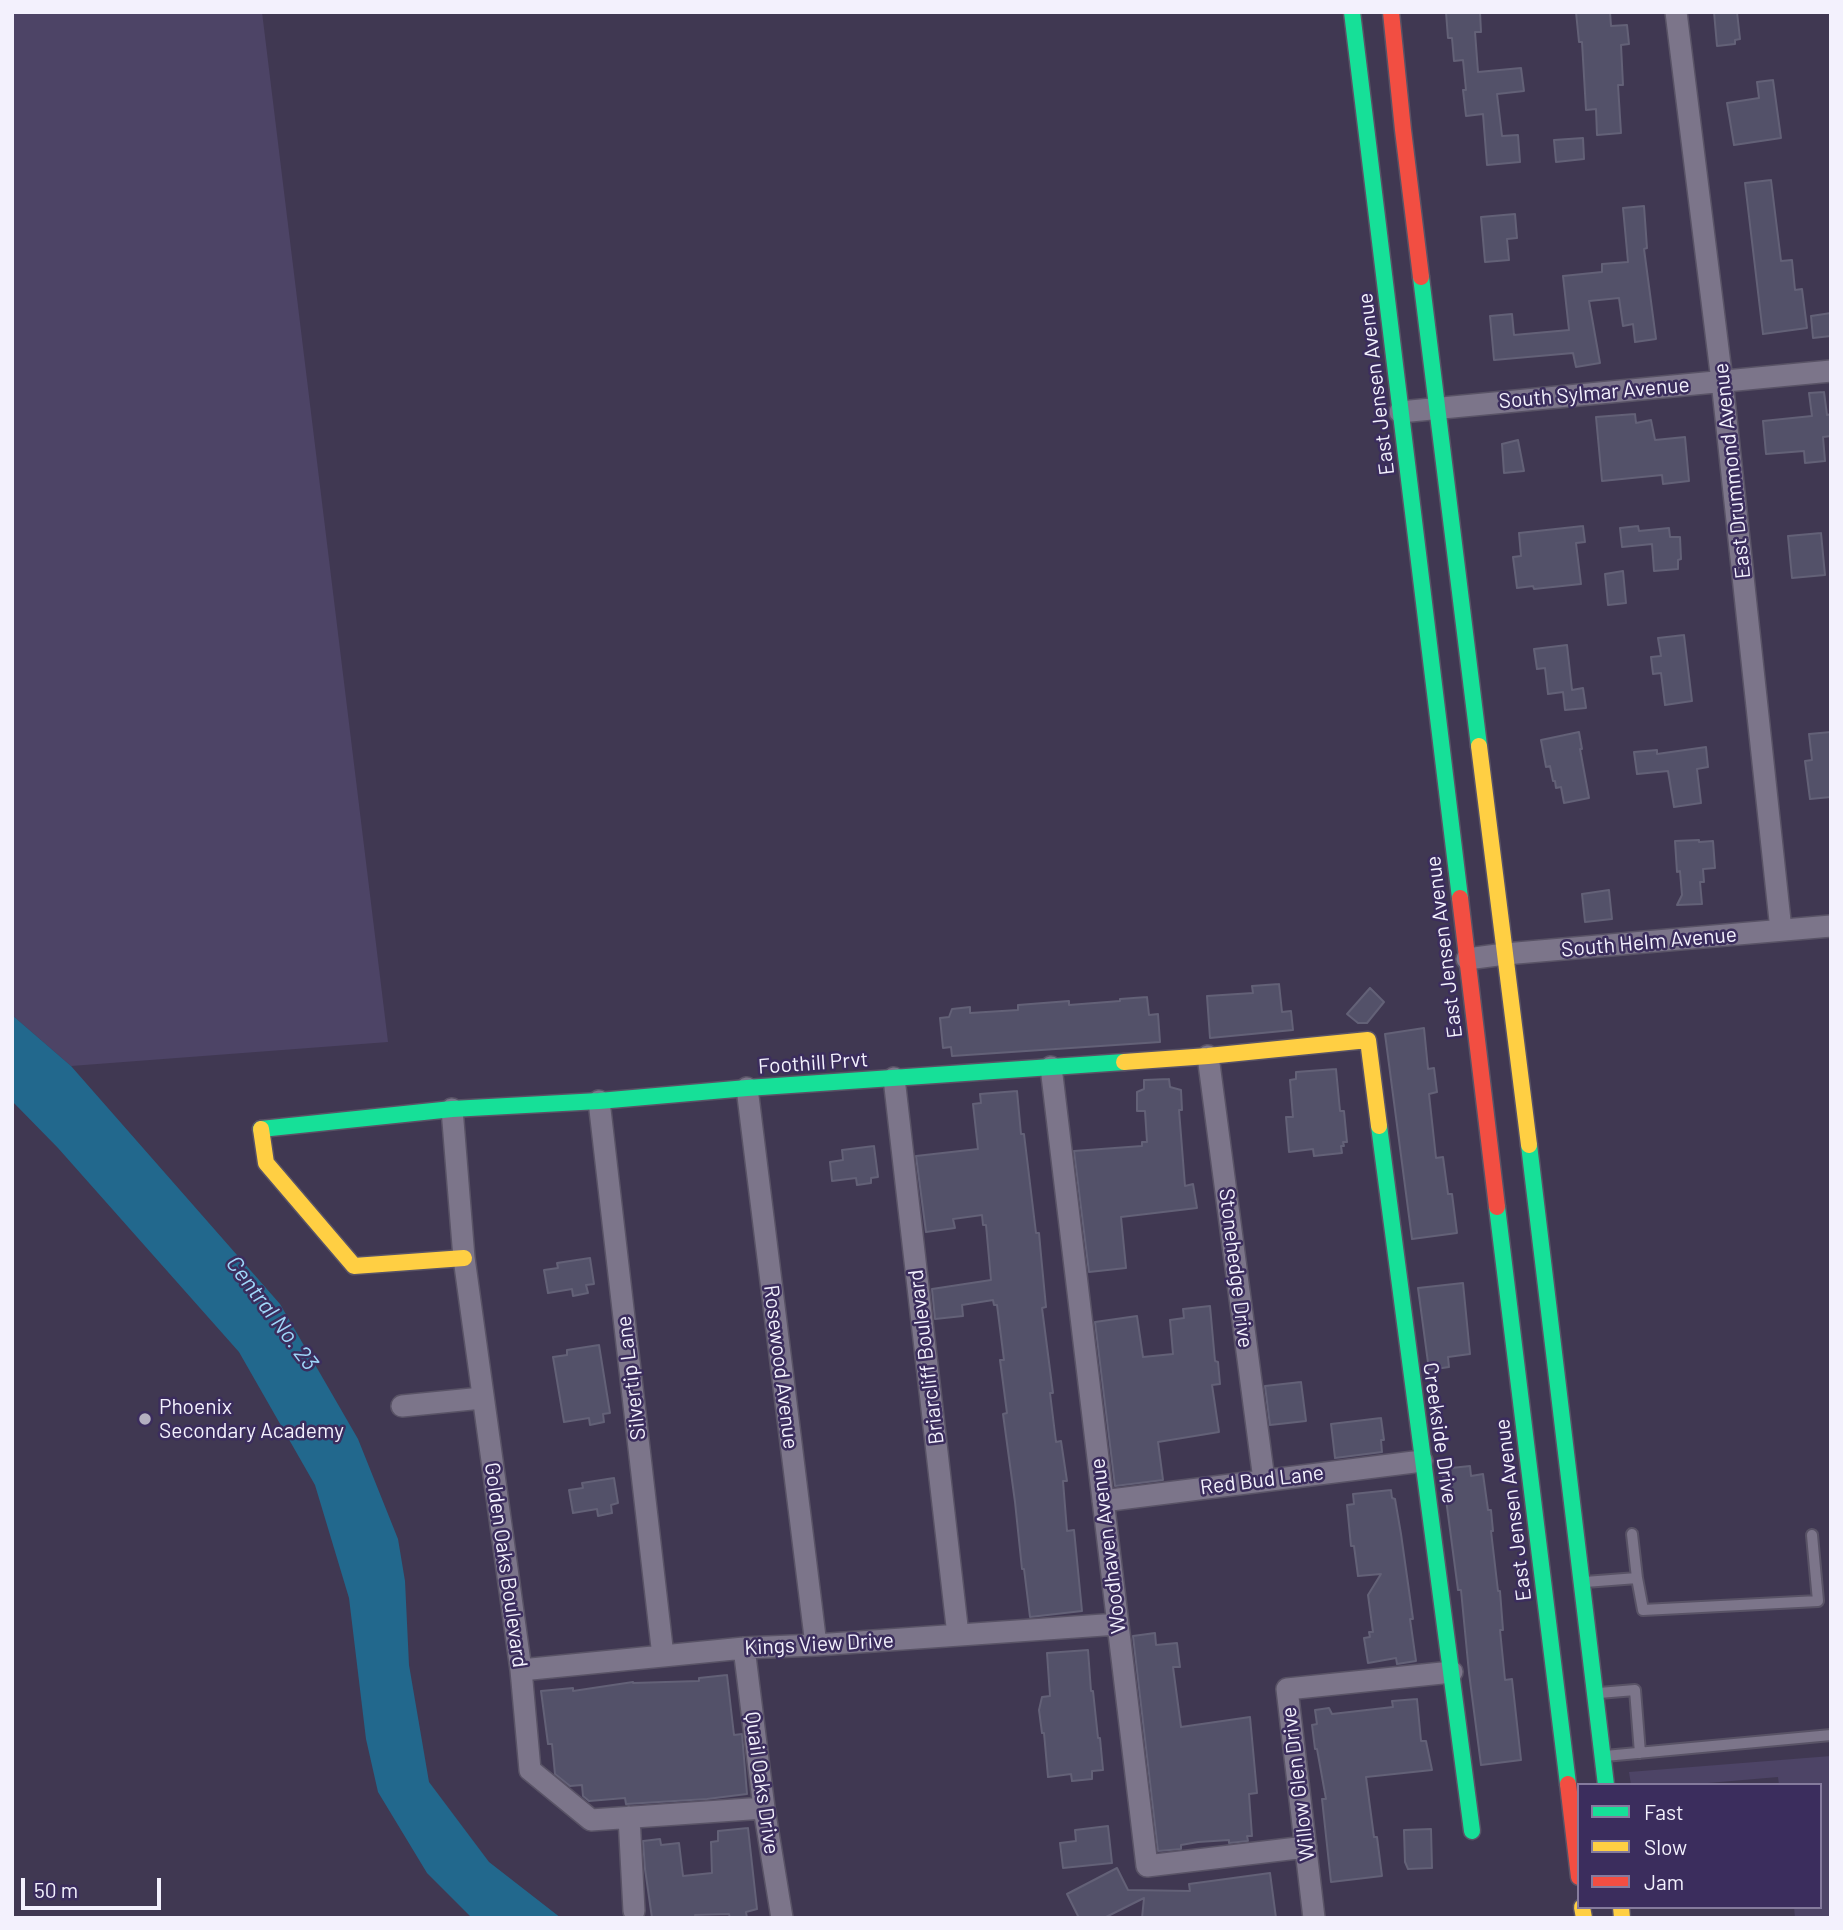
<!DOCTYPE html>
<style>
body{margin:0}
#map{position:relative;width:1843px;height:1930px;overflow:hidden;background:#403852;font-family:Barlow,sans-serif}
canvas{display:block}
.frame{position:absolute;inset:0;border:14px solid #f3f1fd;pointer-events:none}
.legend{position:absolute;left:1577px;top:1783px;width:245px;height:126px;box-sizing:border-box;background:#3b2d5d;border:2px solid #857b9d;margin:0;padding:9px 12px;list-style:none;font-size:21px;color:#f3f1fd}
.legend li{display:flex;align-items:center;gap:14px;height:35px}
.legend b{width:35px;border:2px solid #857b9d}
.scale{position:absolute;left:21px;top:1878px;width:140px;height:32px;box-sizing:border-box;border:4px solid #f3f1fd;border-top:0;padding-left:9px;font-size:21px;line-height:24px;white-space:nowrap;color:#f3f1fd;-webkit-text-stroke:5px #3b2d5d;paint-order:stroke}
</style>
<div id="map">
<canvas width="1843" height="1930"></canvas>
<div class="frame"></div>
<ul class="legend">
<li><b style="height:9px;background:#16e098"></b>Fast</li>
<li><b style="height:9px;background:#ffcf43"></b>Slow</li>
<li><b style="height:9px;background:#f24e42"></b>Jam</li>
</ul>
<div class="scale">50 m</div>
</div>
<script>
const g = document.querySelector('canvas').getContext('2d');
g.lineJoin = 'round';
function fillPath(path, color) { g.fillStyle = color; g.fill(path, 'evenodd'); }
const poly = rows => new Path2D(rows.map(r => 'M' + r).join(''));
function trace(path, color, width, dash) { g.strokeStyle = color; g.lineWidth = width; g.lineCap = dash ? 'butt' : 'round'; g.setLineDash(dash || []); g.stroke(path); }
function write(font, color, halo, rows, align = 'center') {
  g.font = font + ' Barlow,sans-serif'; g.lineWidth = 5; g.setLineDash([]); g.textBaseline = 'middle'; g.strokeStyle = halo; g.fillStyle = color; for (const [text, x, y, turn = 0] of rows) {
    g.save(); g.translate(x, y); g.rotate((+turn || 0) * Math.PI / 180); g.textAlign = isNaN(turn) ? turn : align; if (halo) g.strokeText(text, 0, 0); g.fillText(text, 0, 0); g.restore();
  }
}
fillPath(poly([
 [12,12,262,12,388,1042,71,1066,12,1015],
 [1831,1756,1831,1918,1795,1918,1794,1907,1820,1907,1820,1785,1779,1785,1778,1777,1685,1785,1631,1785,1629,1772]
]), '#4d4466');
fillPath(poly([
 [12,1015,71,1066,280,1304,358,1439,398,1539,405,1581,409,1665,429,1782,489,1862,561,1918,472,1918,427,1873,378,1792,366,1739,349,1598,315,1485,239,1352,58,1148,12,1101]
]), '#22688d');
const building = poly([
 [1446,12,1480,12,1481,32,1475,32,1478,72,1521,68,1524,91,1497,94,1502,136,1518,135,1520,162,1487,165,1483,114,1466,116,1463,90,1466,90,1463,60,1454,61,1452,38,1448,38,1446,12],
 [1576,12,1610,12,1611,26,1627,25,1629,44,1621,45,1623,85,1618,85,1621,133,1597,135,1596,109,1586,110,1582,42,1579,42,1576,12],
 [1714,12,1737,12,1740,39,1735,40,1735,44,1717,46,1714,12],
 [1773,80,1781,138,1734,145,1727,103,1759,98,1757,82,1773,80],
 [1583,138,1584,159,1556,162,1554,140,1583,138],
 [1771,180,1781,261,1792,260,1795,290,1802,289,1807,328,1763,334,1745,183,1771,180],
 [1644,206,1647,248,1644,249,1656,339,1635,342,1633,324,1623,326,1619,298,1589,301,1600,363,1576,367,1573,353,1494,360,1490,316,1512,314,1514,335,1569,330,1563,276,1602,272,1602,264,1628,262,1623,208,1644,206],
 [1515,214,1517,238,1507,239,1509,260,1485,262,1481,217,1515,214],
 [1831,313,1831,336,1813,338,1811,316,1831,313],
 [1824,392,1827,415,1831,414,1831,436,1823,437,1825,461,1805,463,1804,451,1766,454,1763,421,1812,416,1809,393,1824,392],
 [1635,414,1636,423,1651,420,1655,440,1685,437,1689,481,1663,484,1662,475,1602,481,1596,417,1635,414],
 [1518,440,1524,471,1504,473,1502,444,1518,440],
 [1583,526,1585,542,1576,543,1581,584,1534,589,1533,586,1517,588,1513,557,1521,556,1519,533,1583,526],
 [1638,526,1639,531,1669,528,1670,537,1680,537,1681,559,1678,560,1678,569,1654,571,1652,544,1622,547,1620,528,1638,526],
 [1821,533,1825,575,1792,578,1788,536,1821,533],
 [1623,571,1626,603,1608,605,1605,574,1623,571],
 [1684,635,1692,701,1665,705,1661,673,1653,674,1651,657,1661,656,1658,638,1684,635],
 [1567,645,1572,690,1583,688,1586,708,1565,710,1563,692,1548,694,1545,668,1537,669,1534,649,1567,645],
 [1579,732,1582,749,1580,749,1589,798,1564,803,1561,787,1556,788,1555,781,1553,781,1550,766,1546,767,1541,740,1579,732],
 [1831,732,1831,797,1810,799,1805,761,1812,760,1809,734,1831,732],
 [1706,747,1708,767,1697,769,1701,803,1674,807,1668,771,1637,774,1634,752,1657,750,1657,754,1706,747],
 [1699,840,1699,842,1713,841,1715,868,1703,869,1704,882,1700,882,1702,904,1677,905,1682,895,1680,871,1677,872,1675,841,1699,840],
 [1609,890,1612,919,1585,922,1582,894,1609,890],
 [1279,984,1282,1012,1291,1011,1293,1030,1210,1038,1207,996,1253,993,1252,986,1279,984],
 [1370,988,1384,1002,1367,1023,1358,1023,1347,1014,1370,988],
 [1147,997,1149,1015,1158,1014,1160,1042,952,1056,951,1047,943,1048,940,1018,949,1017,952,1009,970,1007,970,1013,1018,1010,1018,1005,1069,1001,1069,1005,1120,1001,1120,999,1147,997],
 [1424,1028,1428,1069,1434,1068,1437,1092,1429,1094,1436,1158,1443,1157,1448,1194,1452,1194,1457,1233,1412,1239,1385,1034,1424,1028],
 [1336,1069,1340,1111,1344,1111,1347,1142,1343,1142,1344,1146,1341,1146,1342,1153,1314,1156,1313,1149,1289,1152,1286,1117,1293,1117,1290,1080,1296,1079,1296,1072,1336,1069],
 [1169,1079,1170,1087,1181,1090,1182,1110,1179,1110,1185,1186,1193,1184,1197,1208,1121,1217,1126,1268,1089,1272,1074,1151,1142,1146,1142,1142,1147,1142,1145,1111,1137,1111,1137,1092,1144,1089,1144,1080,1169,1079],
 [1017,1091,1021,1134,1024,1134,1036,1233,1039,1233,1041,1255,1046,1307,1042,1308,1053,1393,1050,1393,1056,1442,1061,1441,1067,1481,1063,1481,1067,1531,1074,1530,1082,1611,1030,1617,1024,1569,1022,1569,1015,1502,1003,1414,1007,1413,1000,1360,1004,1360,997,1305,994,1305,993,1300,962,1305,963,1316,935,1319,932,1289,991,1280,986,1225,983,1225,982,1215,953,1219,955,1228,926,1232,916,1156,978,1149,973,1104,981,1103,980,1094,1017,1091],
 [874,1146,878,1177,871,1178,871,1183,857,1185,856,1178,832,1181,830,1162,843,1160,842,1150,874,1146],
 [590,1258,594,1284,586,1285,588,1293,573,1296,572,1289,548,1293,544,1270,558,1268,557,1263,590,1258],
 [1463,1283,1470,1354,1448,1357,1449,1367,1429,1370,1418,1288,1463,1283],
 [1210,1306,1215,1361,1218,1362,1220,1384,1212,1385,1219,1432,1158,1442,1163,1480,1115,1486,1095,1322,1137,1316,1143,1357,1173,1354,1170,1320,1184,1318,1183,1309,1210,1306],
 [599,1345,610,1413,603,1414,604,1422,590,1425,589,1418,564,1422,553,1357,567,1355,567,1350,599,1345],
 [1301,1382,1306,1421,1270,1425,1265,1386,1301,1382],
 [1381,1418,1384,1440,1381,1440,1382,1452,1335,1458,1331,1424,1381,1418],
 [1470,1466,1471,1476,1483,1474,1488,1510,1491,1510,1493,1531,1491,1531,1498,1591,1500,1591,1503,1630,1500,1630,1505,1680,1512,1679,1521,1760,1481,1765,1469,1673,1461,1590,1458,1590,1442,1469,1470,1466],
 [614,1478,618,1503,611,1505,612,1513,598,1516,597,1509,573,1513,569,1490,583,1488,582,1483,614,1478],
 [1391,1490,1392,1498,1395,1499,1401,1534,1413,1619,1410,1619,1416,1661,1397,1664,1396,1658,1368,1663,1364,1638,1370,1637,1369,1632,1373,1632,1368,1595,1381,1574,1358,1576,1354,1546,1351,1546,1347,1505,1354,1504,1353,1494,1391,1490],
 [1155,1633,1156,1645,1177,1643,1180,1667,1173,1667,1181,1727,1250,1717,1257,1793,1249,1794,1252,1836,1247,1836,1248,1841,1229,1843,1229,1840,1198,1842,1181,1845,1181,1849,1158,1851,1133,1636,1155,1633],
 [1088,1650,1091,1691,1093,1691,1098,1738,1100,1738,1103,1770,1092,1771,1092,1779,1072,1781,1071,1774,1048,1777,1044,1733,1042,1733,1039,1710,1042,1697,1050,1696,1047,1653,1088,1650],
 [727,1675,734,1735,742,1734,747,1794,707,1799,626,1804,625,1798,589,1801,583,1796,582,1785,570,1786,555,1774,552,1744,548,1744,541,1691,573,1688,573,1691,633,1682,633,1683,699,1681,699,1678,727,1675],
 [1417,1699,1421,1741,1426,1741,1432,1770,1366,1777,1374,1837,1377,1837,1382,1876,1331,1882,1322,1799,1326,1799,1317,1749,1315,1749,1312,1725,1317,1724,1315,1710,1329,1708,1332,1714,1393,1707,1392,1701,1417,1699],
 [1108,1826,1112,1863,1063,1868,1060,1843,1076,1841,1075,1830,1108,1826],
 [748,1828,757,1909,746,1912,747,1918,730,1918,729,1914,695,1915,696,1918,652,1918,645,1869,643,1841,660,1839,661,1845,679,1843,683,1876,712,1873,711,1842,718,1841,718,1831,748,1828],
 [1431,1829,1432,1868,1408,1869,1405,1862,1404,1830,1431,1829],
 [1117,1868,1128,1890,1190,1891,1189,1884,1270,1873,1276,1918,1142,1918,1144,1898,1104,1918,1079,1918,1067,1894,1117,1868]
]);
fillPath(building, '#535169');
trace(building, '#636177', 2);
const lane = poly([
 [1632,1534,1637,1578],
 [1585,1582,1637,1578,1643,1610,1818,1601,1812,1535],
 [1599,1693,1635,1690,1640,1753],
 [1605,1756,1831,1735]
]);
const street = poly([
 [1676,12,1722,381,1781,930],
 [1400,412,1831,371],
 [1467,959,1505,954,1831,926],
 [1208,1056,1264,1480],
 [1051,1067,1147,1866,1306,1847],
 [894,1078,958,1635],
 [747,1088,816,1645],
 [599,1101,663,1656],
 [452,1109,464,1258,521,1670,530,1770,591,1820,764,1808],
 [402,1406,482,1398],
 [1103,1501,1422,1461],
 [744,1648,764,1808,782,1918],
 [521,1670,744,1648,816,1645,1118,1624],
 [629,1817,634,1911],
 [1314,1918,1287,1689,1452,1672]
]);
const fast = poly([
 [1352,12,1460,898],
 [1421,277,1479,746],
 [1379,1126,1472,1831],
 [261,1129,452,1109,599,1101,747,1088,1124,1062],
 [1529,1145,1606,1785],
 [1497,1207,1568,1784]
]);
const slow = poly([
 [1479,746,1529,1145],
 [1124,1062,1208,1056,1368,1040,1379,1126],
 [261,1129,266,1163,354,1266,464,1258],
 [1582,1907,1584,1918],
 [1621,1907,1622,1918]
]);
const jam = poly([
 [1391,12,1403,130,1421,277],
 [1460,898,1497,1207],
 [1568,1784,1579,1877]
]);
trace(lane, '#595366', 14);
trace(street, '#595366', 24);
trace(fast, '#595366', 19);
trace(slow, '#595366', 19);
trace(jam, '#595366', 19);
trace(lane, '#7c758a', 10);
trace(street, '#7c758a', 21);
trace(fast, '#16e098', 16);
trace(slow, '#ffcf43', 16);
trace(jam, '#f24e42', 16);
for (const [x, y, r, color] of [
 [145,1419,7,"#b4b0c1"]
]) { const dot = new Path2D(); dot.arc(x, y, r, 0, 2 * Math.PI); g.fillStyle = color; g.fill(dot); trace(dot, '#3b2d5d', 2.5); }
write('21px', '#f3f1fd', '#3b2d5d', [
 ["East Jensen Avenue",1376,384,-97],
 ["South Sylmar Avenue",1594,393,-5],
 ["East Drummond Avenue",1732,471,-96],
 ["South Helm Avenue",1649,942,-5],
 ["East Jensen Avenue",1444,947,-97],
 ["Foothill Prvt",813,1063,-4],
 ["Stonehedge Drive",1236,1268,83],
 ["Briarcliff Boulevard",926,1357,-97],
 ["Rosewood Avenue",781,1367,83],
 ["Silvertip Lane",631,1378,-97],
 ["Creekside Drive",1440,1433,82],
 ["Red Bud Lane",1262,1480,-7],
 ["East Jensen Avenue",1513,1510,-97],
 ["Woodhaven Avenue",1108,1546,-97],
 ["Golden Oaks Boulevard",506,1565,82],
 ["Kings View Drive",819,1644,-3],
 ["Quail Oaks Drive",762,1783,82],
 ["Willow Glen Drive",1298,1784,-97]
]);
write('21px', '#f3f1fd', '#3b2d5d', [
 ["Phoenix",159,1407],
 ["Secondary Academy",159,1431]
], 'left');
write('italic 23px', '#9fd7f9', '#3b2d5d', [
 ["Central No. 23",272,1313,53]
]);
</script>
